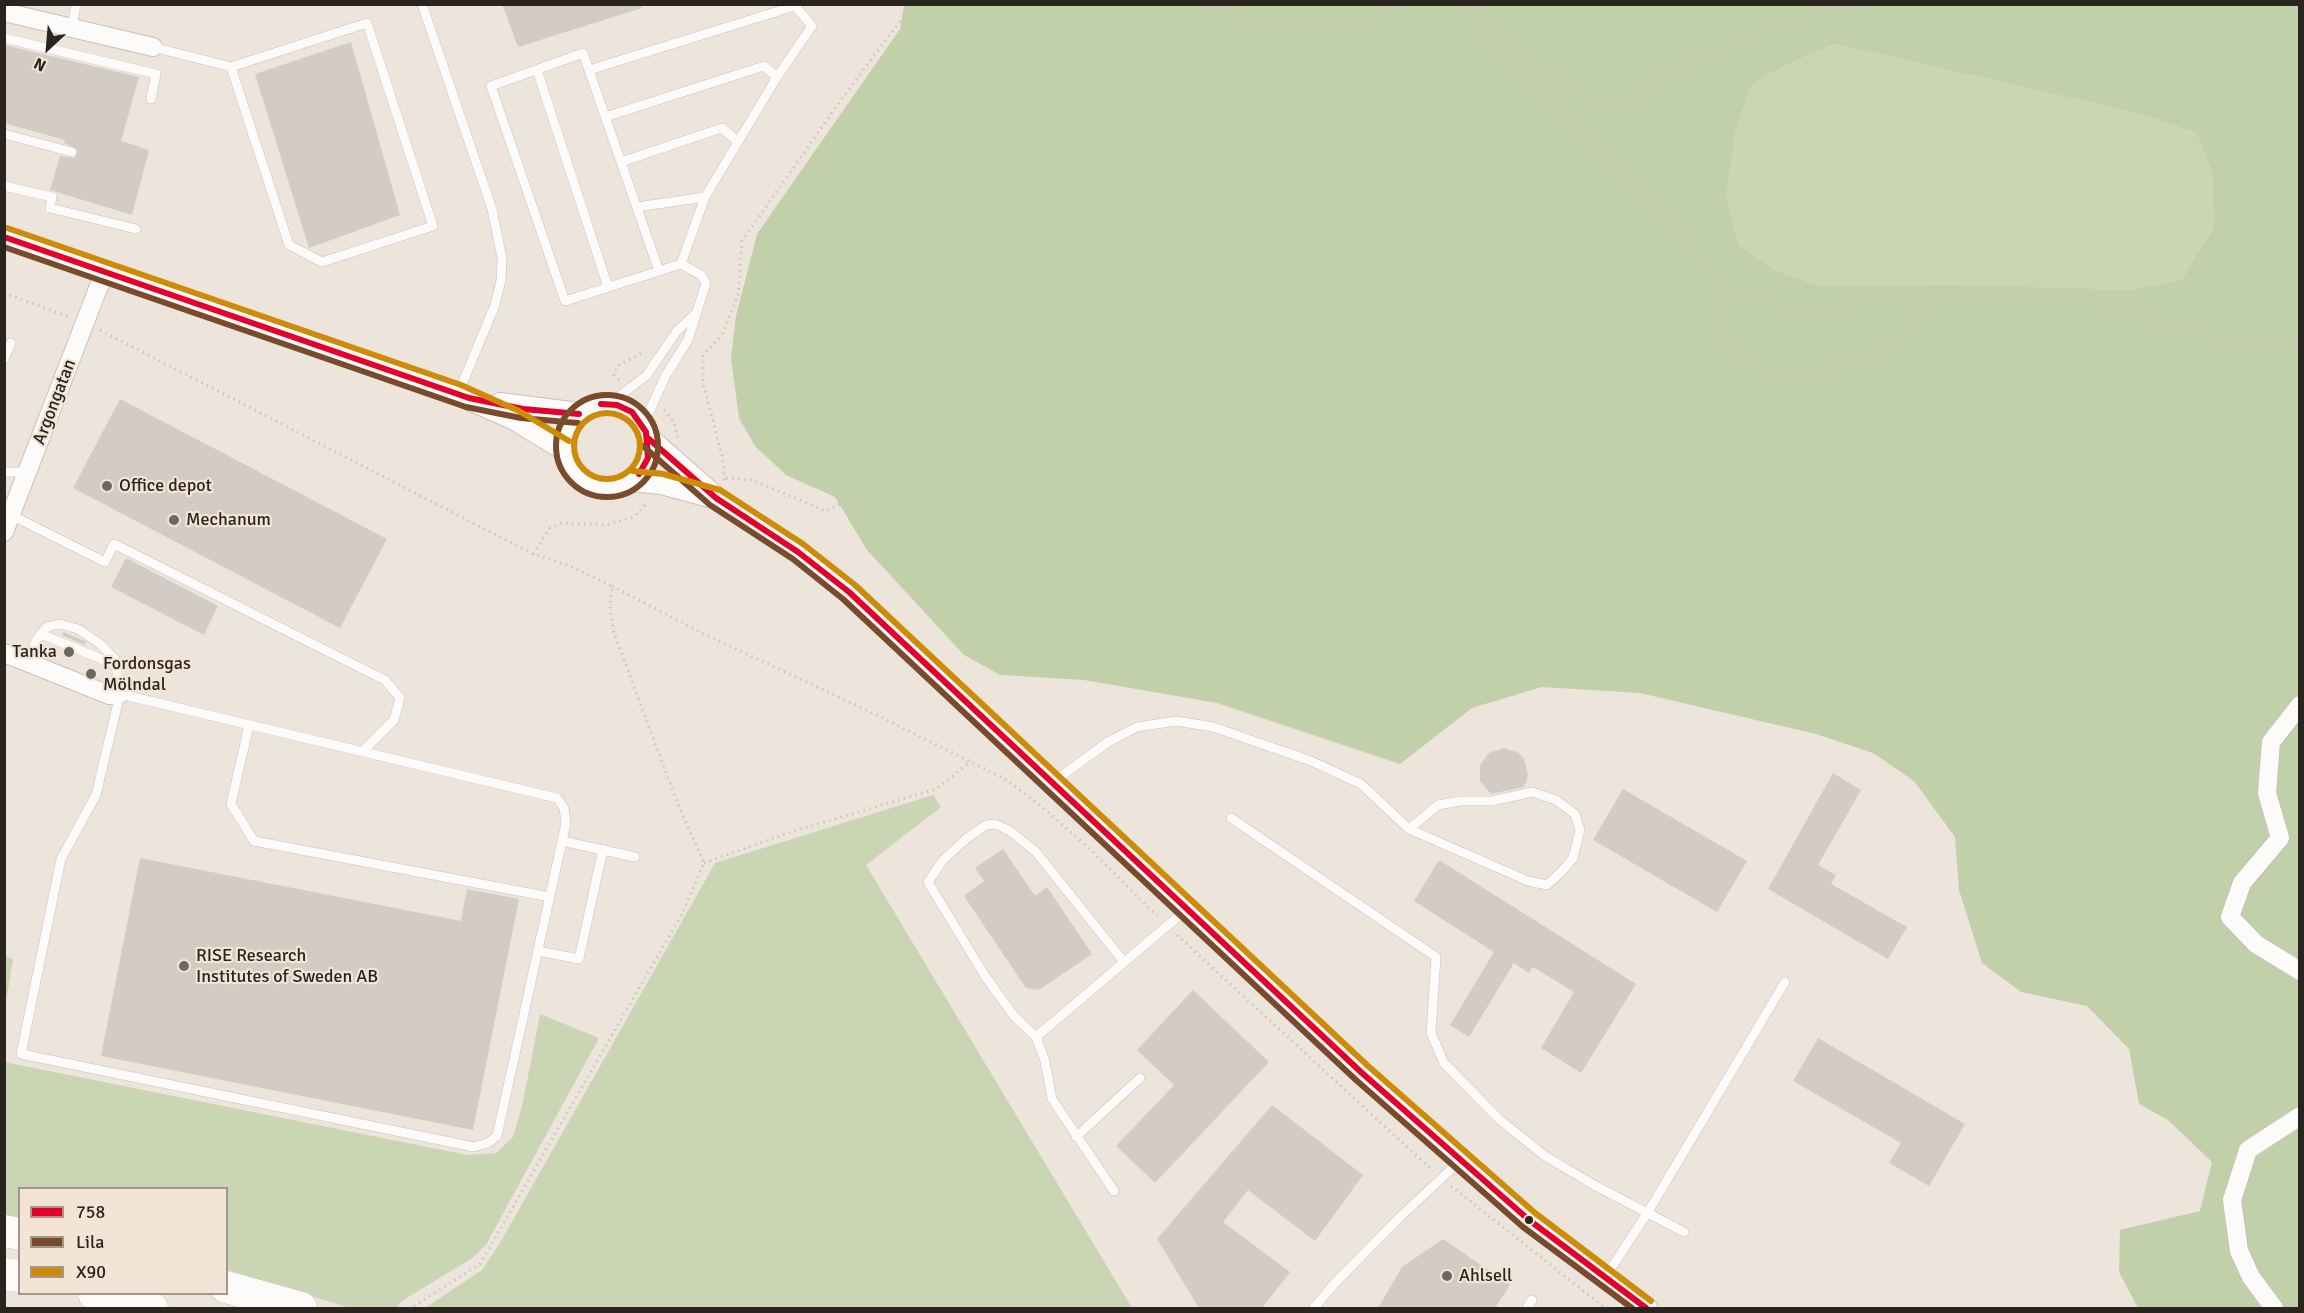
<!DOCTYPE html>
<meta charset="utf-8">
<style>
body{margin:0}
#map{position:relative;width:2304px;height:1313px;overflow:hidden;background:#ede4dc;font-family:Signika,sans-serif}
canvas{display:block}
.frame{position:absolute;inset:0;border:6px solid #2a241f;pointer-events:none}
.legend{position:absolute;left:18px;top:1187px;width:210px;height:108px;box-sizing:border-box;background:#f3e4d6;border:2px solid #a3978d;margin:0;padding:8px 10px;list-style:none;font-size:18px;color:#2a241f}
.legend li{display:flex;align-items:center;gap:12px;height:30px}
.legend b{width:30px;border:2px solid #a3978d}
.north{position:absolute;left:18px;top:18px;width:60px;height:60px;-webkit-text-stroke:4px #f3e4d6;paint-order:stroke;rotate:206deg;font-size:16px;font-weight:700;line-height:24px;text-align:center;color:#2a241f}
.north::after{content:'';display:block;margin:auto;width:21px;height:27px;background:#2a241f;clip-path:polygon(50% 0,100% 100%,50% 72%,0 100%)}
</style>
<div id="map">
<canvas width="2304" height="1313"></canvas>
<div class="frame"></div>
<ul class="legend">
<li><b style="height:8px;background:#e4002b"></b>758</li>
<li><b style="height:8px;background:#7a4b2a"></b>Lila</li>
<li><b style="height:8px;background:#ce8c06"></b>X90</li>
</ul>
<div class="north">N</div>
</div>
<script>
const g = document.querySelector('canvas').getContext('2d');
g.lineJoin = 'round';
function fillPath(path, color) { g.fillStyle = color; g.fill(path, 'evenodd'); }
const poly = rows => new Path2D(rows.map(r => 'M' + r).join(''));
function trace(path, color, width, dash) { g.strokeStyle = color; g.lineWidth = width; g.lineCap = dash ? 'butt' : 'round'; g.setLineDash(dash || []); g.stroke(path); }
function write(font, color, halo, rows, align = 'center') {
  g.font = font + ' Signika,sans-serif'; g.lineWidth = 4.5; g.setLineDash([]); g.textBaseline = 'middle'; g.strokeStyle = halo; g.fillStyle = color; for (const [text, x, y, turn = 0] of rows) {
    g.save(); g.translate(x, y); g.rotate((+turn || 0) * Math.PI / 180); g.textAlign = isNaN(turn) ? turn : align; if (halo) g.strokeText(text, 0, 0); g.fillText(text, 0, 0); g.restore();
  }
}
fillPath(poly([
 [1835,44,2144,115,2196,133,2212,172,2214,227,2183,280,2129,290,1820,286,1775,270,1739,245,1726,197,1736,130,1752,84,1786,65],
 [933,795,941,807,866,865,1132,1308,425,1308,482,1270,500,1243,715,863],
 [5,956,13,959,5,1008,4,956],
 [540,1014,599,1038,487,1243,474,1257,400,1302,397,1308,350,1308,227,1270,226,1188,20,1188,19,1219,5,1216,4,1062,467,1155,496,1153,513,1137,523,1102]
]), '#cad5b4');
fillPath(poly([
 [904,5,2299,5,2299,1308,2138,1308,2119,1272,2120,1230,2200,1211,2212,1162,2168,1120,2139,1104,2129,1049,2087,1006,2021,992,1982,963,1959,890,1955,837,1914,781,1873,753,1816,734,1640,693,1542,687,1472,708,1400,764,1217,703,1084,680,1000,675,964,655,867,550,835,497,786,475,755,446,739,418,731,358,736,316,757,234,900,29],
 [1835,44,2144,115,2196,133,2212,172,2214,227,2182,280,2129,290,1953,285,1820,286,1775,270,1739,245,1726,197,1736,130,1752,84,1786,65]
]), '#c2d0aa');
fillPath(poly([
 [502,4,641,4,642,8,518,47],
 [351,42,400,215,309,248,255,74],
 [4,45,139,77,121,141,149,150,132,215,50,190,60,156,74,158,78,150,64,143,65,140,4,123],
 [120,399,387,539,340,628,73,488],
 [126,558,218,606,204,635,111,587],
 [63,632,82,640,86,642,85,645,62,635],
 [1504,748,1519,753,1524,759,1528,775,1526,782,1523,787,1491,794,1480,781,1480,765,1489,753],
 [1833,773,1861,790,1818,865,1836,875,1831,884,1907,927,1888,959,1768,889],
 [1623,789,1747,861,1717,912,1593,840],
 [1003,849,1035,896,1047,887,1092,954,1039,990,1026,988,964,896,984,881,975,868],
 [140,858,461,921,467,889,519,899,473,1130,101,1056],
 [1439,860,1636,984,1581,1073,1541,1048,1574,992,1533,967,1529,973,1514,963,1469,1037,1450,1025,1494,952,1414,901],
 [1193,990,1269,1062,1155,1183,1116,1146,1174,1085,1137,1050],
 [1818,1038,1965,1124,1929,1186,1889,1163,1901,1143,1793,1081],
 [1272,1105,1363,1175,1315,1241,1248,1190,1223,1222,1290,1272,1262,1308,1199,1308,1157,1239],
 [1443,1239,1510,1285,1495,1308,1378,1308,1402,1267]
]), '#d2ccc5');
const service = poly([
 [422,4,492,209,502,258,501,281,495,305,458,394],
 [72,28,76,4],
 [4,38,156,74,151,99],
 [153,47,231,67,367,23,433,226,322,262,289,245,231,67],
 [537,70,608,287],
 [589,70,795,6,812,26,777,77,705,197,681,264],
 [605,117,764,66,777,77],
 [4,134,72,152],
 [621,162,722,128,737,141],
 [4,186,52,197,50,208,136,229],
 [637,207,705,197],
 [4,359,11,343],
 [609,404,646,376,677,331,694,315],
 [643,425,666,375,688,340,706,283,701,275,681,264,659,271,565,301,491,86,583,53,659,271],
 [4,472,28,472],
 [11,515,105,562,114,544,385,680,400,698,394,720,362,752],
 [41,634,116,665],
 [27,662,37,639,47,627,59,624,78,629,99,643,115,659,120,694,96,795,61,859,21,1054,474,1147,488,1143,497,1136,566,823,564,808,557,798,120,694],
 [249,725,231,804,254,841,550,897],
 [1053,782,1108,742,1137,727,1176,721,1213,727,1311,761,1361,784,1409,829,1528,881,1547,885,1563,870,1573,858,1580,830,1575,814,1556,800,1532,792,1492,801,1460,801,1438,805,1409,829],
 [1231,818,1436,957,1431,1033,1444,1063,1500,1120,1545,1156,1594,1185,1684,1232],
 [562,841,635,857],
 [538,951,579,959,603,849],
 [1036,1037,1187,909],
 [1076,1137,1140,1078],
 [1114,1191,1052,1099,1045,1061,1036,1037,1014,1016,985,976,928,882,943,860,967,838,986,825,995,824,1010,831,1036,852,1124,962],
 [1606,1276,1648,1212,1785,982],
 [1314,1308,1334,1284,1399,1218,1460,1161],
 [1527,1308,1532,1300]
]);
const minor = poly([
 [4,12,153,47],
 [4,532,104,273],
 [4,653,109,695,120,694],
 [2300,705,2271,742,2267,793,2280,838,2242,883,2230,917,2256,944,2300,971],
 [2274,1308,2251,1277,2239,1251,2232,1200,2248,1150,2300,1116]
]);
const tertiary = poly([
 [4,237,458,394,515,419,564,449],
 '565 446a42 42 0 1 1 84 0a42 42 0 1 1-84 0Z',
 [500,404,579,414],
 [649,439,716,498,798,552,849,592,1362,1073,1529,1220,1646,1308],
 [632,480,661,483,709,496]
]);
const trunk = poly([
 [4,1231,20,1234],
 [4,1274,20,1276],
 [226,1287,301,1308],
 [94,1294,152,1308]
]);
trace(service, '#c7c0bb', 10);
trace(minor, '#c7c0bb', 20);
trace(tertiary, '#c7c0bb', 24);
trace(trunk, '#c7c0bb', 33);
trace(poly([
 [1204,4,1234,16,1325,31,1382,14,1397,4],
 [1460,4,1487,39,1632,180,1726,288,1800,314,1861,302,1928,299,1963,287,2065,294,2225,342,2269,348,2300,336],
 [1471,4,1548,71,1585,98,1617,105,1646,93,1676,68,1710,60,1741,40,1817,11,1868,4],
 [1726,288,1718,321,1725,345,1761,367,1787,378,1867,359,1903,342,1928,299],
 [4,293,69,317],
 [100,330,533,554,568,565,612,586,610,610,614,633,677,802,704,863,683,912,480,1264,411,1308],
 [619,380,614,375,617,366,644,352],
 [664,410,674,422,678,439],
 [726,478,752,480,826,511,856,496],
 [725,480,722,455,703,383,703,355,722,335,738,296,742,241,846,93,913,4],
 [533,554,550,528,562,523,606,525,634,517,647,503],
 [612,586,704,634,875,714,1005,779,1041,806,1093,852,1157,916],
 [704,863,791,832,936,789,971,761],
 [1177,935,1432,1170],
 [1451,1186,1605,1308]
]), '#c8c5c3', 3, [1.5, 4.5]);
trace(service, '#fcfbfa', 9);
trace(minor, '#fcfbfa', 18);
trace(tertiary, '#fcfbfa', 22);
trace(trunk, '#fcfbfa', 32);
trace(poly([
 [4,237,469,398,523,409,579,414],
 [601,404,617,405,632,412,646,432,648,458,639,474],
 [649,439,716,498,798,552,849,592,1362,1073,1529,1220,1646,1308]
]), '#e4002b', 6);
trace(poly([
 [4,247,466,407,521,418,578,423],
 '556 446a51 51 0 1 1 102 0a51 51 0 1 1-102 0Z',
 [643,446,710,505,793,559,843,599,1356,1080,1523,1227,1632,1308]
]), '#7a4b2a', 6);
trace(poly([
 [7,228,461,385,519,411,569,441],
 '574 446a33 33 0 1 1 66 0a33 33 0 1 1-66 0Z',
 [633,471,663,474,720,490,803,544,855,585,1368,1066,1535,1213,1651,1301]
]), '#ce8c06', 6);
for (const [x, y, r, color] of [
 [107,486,6,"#6e6761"],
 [174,520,6,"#6e6761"],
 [69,652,6,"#6e6761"],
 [91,674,6,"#6e6761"],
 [184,966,6,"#6e6761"],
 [1529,1220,5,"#2a241f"],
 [1447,1276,6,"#6e6761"]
]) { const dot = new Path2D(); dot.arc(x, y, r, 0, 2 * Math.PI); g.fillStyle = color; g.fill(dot); trace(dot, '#f3e4d6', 2); }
write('18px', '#2a241f', '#f3e4d6', [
 ["Argongatan",55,402,-69]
]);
write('18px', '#2a241f', '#f3e4d6', [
 ["Office depot",119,486],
 ["Mechanum",186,520],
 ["Tanka",57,652,"right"],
 ["Fordonsgas",103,664],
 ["Mölndal",103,685],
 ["RISE Research",196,956],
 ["Institutes of Sweden AB",196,977],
 ["Ahlsell",1459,1276]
], 'left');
</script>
